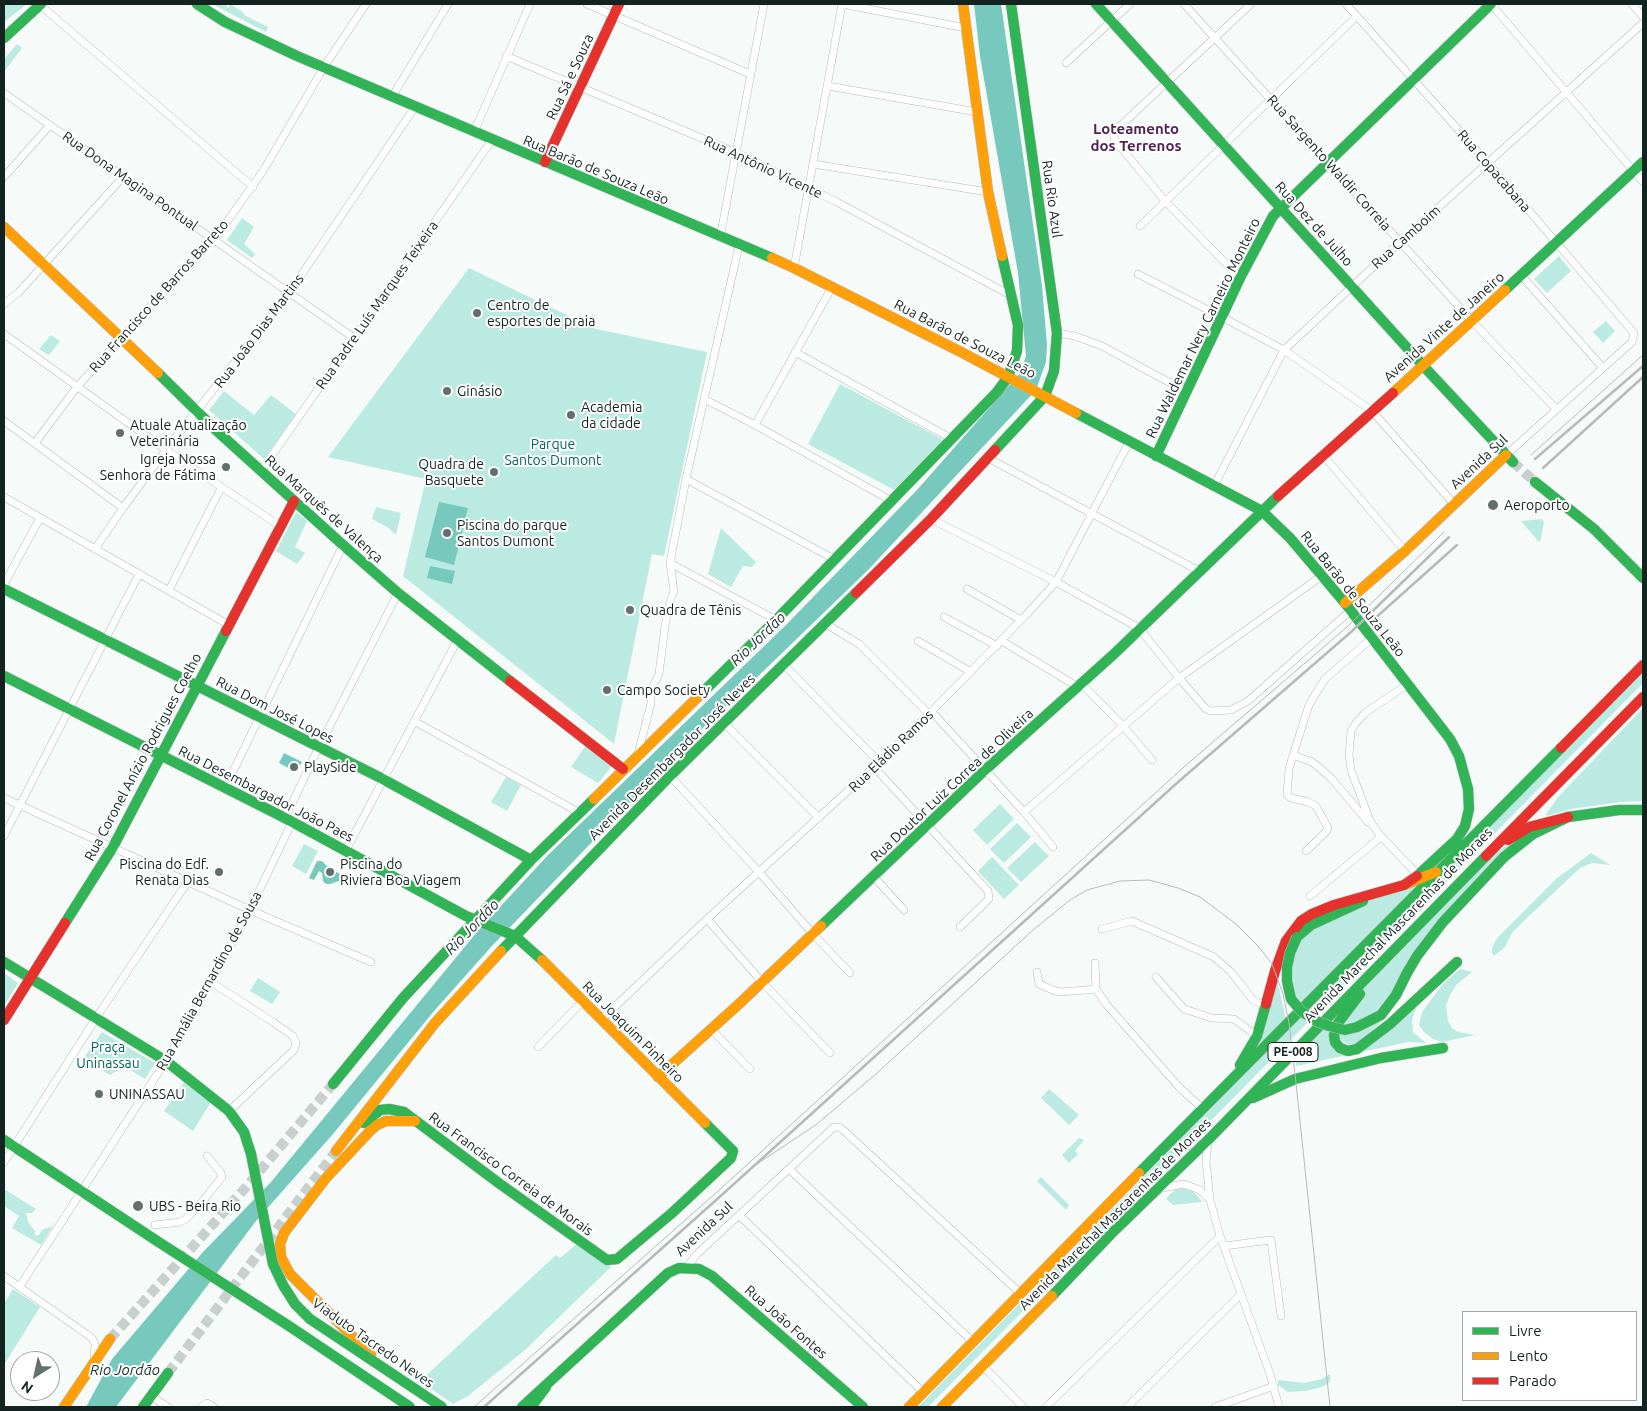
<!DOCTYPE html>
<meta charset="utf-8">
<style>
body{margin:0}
#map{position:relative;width:1647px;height:1411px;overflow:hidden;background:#f6fbfa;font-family:Ubuntu,sans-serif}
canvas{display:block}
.frame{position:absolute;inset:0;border:5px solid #122320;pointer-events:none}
.legend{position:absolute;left:1462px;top:1311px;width:175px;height:90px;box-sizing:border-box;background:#fff;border:1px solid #a0a7a6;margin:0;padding:6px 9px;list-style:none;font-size:15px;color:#122320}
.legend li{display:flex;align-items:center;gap:10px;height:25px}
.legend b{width:25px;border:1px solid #a0a7a6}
.north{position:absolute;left:10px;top:1351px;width:50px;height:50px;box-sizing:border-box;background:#fff;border:1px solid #a0a7a6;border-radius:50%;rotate:215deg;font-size:14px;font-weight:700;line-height:20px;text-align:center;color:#122320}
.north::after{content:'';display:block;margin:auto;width:18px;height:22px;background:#626f6c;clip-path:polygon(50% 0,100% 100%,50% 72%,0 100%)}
</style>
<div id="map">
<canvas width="1647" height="1411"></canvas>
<div class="frame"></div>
<ul class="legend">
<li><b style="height:6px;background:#30b455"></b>Livre</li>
<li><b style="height:6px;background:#ff9f0a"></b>Lento</li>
<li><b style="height:6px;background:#e5322d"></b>Parado</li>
</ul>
<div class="north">N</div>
</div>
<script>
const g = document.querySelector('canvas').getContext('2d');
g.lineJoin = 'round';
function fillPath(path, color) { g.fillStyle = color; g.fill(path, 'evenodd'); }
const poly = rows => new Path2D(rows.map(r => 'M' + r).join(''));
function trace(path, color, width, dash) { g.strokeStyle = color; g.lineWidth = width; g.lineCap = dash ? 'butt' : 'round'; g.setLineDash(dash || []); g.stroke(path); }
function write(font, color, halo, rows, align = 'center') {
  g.font = font + ' Ubuntu,sans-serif'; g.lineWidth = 4; g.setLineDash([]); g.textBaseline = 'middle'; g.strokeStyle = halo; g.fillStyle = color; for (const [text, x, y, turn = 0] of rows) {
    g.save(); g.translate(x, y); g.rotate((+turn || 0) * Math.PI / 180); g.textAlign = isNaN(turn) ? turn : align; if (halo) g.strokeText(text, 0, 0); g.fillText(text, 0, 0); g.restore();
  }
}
fillPath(poly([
 [4,4,27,4,4,22],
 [212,4,224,4,229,8,230,4,244,13,244,15,268,27,266,32],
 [17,44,22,48,4,72,4,59],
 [242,218,254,227,244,244,255,254,252,258,227,240],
 [1559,256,1571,271,1547,293,1534,279],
 [469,268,596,329,707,352,664,556,652,554,614,744,403,576,426,479,328,457],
 [1606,321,1615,331,1603,343,1593,332],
 [51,335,60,341,49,355,39,349],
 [840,384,942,439,942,441,894,490,808,444],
 [224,391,254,415,271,395,296,414,264,459,209,410],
 [376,507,401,513,396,535,387,527,372,519],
 [296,512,307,521,295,547,305,553,297,564,276,551],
 [1542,519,1544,522,1541,539,1539,542,1521,521],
 [721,528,756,562,752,567,743,566,731,587,708,574],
 [1643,669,1643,683,928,1407,918,1407],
 [1643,708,1643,801,1621,802,1571,809,1547,816,1546,814,1559,796],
 [586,745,613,765,598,783,571,767],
 [506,777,521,785,507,811,491,802],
 [1000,804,1014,819,987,845,973,830],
 [1017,823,1031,837,1004,863,990,849],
 [1533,827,1444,915,1380,1014,1345,1029,1342,1005,1476,867],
 [1035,842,1049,856,1021,882,1007,868],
 [304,844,318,851,306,874,292,866],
 [1591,853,1610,865,1592,863,1580,868,1528,917,1512,933,1505,947,1494,956,1492,953,1492,948,1497,938,1556,879],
 [992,857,1019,885,1004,899,978,871],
 [1436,873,1301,1008,1294,998,1289,967,1299,939,1311,927,1353,906],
 [1460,969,1472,972,1456,985,1450,995,1446,1006,1448,1021,1452,1028,1458,1032,1475,1035,1442,1042,1433,1039,1424,1032,1419,1025,1422,1012,1443,984],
 [4,973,18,983,4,1006],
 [258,978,280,992,272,1004,250,991],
 [1277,980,1286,1019,1258,1046],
 [1417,1006,1412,1020,1413,1032,1426,1043,1408,1042,1296,1066,1295,1058,1325,1027,1329,1028,1352,1054],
 [1383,1021,1356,1044,1349,1045,1342,1041,1338,1036,1337,1030,1364,1028],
 [102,1032,155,1063,145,1079,124,1066,110,1075,83,1059],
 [185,1081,213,1099,193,1131,164,1111],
 [1049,1089,1079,1115,1069,1125,1041,1098],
 [1079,1138,1084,1140,1075,1151,1078,1154,1069,1163,1062,1155],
 [1041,1177,1069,1205,1066,1210,1037,1181],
 [1178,1188,1191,1190,1197,1195,1202,1202,1173,1205,1166,1199,1170,1194],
 [4,1189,36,1209,32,1213,26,1213,28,1222,35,1231,35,1236,39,1235,42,1230,53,1226,41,1245,12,1228,19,1216,4,1206],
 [578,1243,611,1267,526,1349,468,1396,453,1404,420,1381,556,1255,560,1258],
 [13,1289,40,1307,4,1365,4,1304],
 [1330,1374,1330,1382,1322,1387,1305,1391,1288,1392,1278,1385,1278,1380,1304,1383,1322,1379]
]), '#baeae1');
fillPath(poly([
 [974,4,1001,4,1042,286,1047,345,1046,362,1036,390,869,569,749,685,693,737,491,947,434,1011,333,1134,256,1221,116,1407,86,1407,112,1359,203,1252,271,1182,477,932,548,855,786,625,917,490,1020,373,1026,356,1018,273,980,56],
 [439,502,468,508,454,565,425,557],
 [430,566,455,571,452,584,427,578],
 [284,753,302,762,296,772,279,763],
 [317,861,322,861,329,868,342,875,339,881,330,884,326,884,323,881,322,873,319,871,314,880,309,878]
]), '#76c9bc');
trace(poly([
 [1513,462,1535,482],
 [110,1339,247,1186,333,1084],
 [168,1373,336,1151]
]), '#c8d0ce', 10, [10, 5]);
const street = poly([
 [587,4,750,74],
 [1184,4,1472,321,1556,409],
 [1346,4,1488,163,1634,333,1632,342,1506,455],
 [1491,4,1643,182],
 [1632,4,1643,17],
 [40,5,253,187],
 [506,56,737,153,835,201,1012,296],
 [1066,63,1130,4],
 [828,86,977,112],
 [4,93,354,338],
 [392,97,448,4],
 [474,132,530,4],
 [813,164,988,192],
 [4,177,50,125],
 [1140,226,1357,16],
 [720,238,764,4],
 [794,268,842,4,966,28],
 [1138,274,1222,317,1284,350,1372,411,1454,504],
 [1521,275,1602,367],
 [1240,278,1165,201,1114,139,1114,133,1117,129,1251,4],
 [4,304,19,292,123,177],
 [1057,333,1075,336,1102,346,1187,392],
 [4,334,166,450,280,526],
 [795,352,952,439],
 [704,399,755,425,892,501],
 [4,421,123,508],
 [755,425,832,287],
 [35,443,77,387,122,337,219,233,263,171,324,67,366,4],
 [1323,455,1405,551],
 [988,458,1199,571],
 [261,471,492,140],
 [686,479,834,559],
 [1214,486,1284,350,1400,242,1643,23],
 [4,497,229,625],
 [931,519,1056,582,1139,628,1179,678,1206,709,1211,711,1231,710,1248,701,1351,610],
 [95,549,123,508,166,450,289,293,415,107],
 [670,563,776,620],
 [4,584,40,518],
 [967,589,1021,620],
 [169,590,221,488],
 [944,617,997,646],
 [826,624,859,644,929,714],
 [918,641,971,672],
 [1002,641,1078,687],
 [784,665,879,762],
 [1081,683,1124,727,1152,760],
 [932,712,1024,812,1053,847],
 [414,721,580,813],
 [724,723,819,818],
 [638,754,651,703,651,691,659,674,665,626,670,602,674,591,670,563,686,479,739,246],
 [1293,755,1312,762,1321,769,1332,779,1368,822],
 [874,767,988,891,989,899,960,927],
 [670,776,759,872,813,934,850,973],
 [225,788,343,545],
 [4,798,250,910,371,962],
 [1024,812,1179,678,1323,575],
 [285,818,316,753,398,593],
 [1379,834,1418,875],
 [4,836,139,574],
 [346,850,458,639],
 [1306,851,1326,832,1328,828,1316,806,1308,802,1291,798,1287,795,1289,769,1293,755,1309,705,1316,693,1325,679,1372,638],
 [874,877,904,910],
 [1310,896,1381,837,1370,821,1351,770,1349,755,1351,731,1356,723,1365,713,1408,684],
 [707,919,762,982,830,1053],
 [1102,929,1132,921,1214,957,1231,972,1253,1000,1265,1006],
 [1095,963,1096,989,1106,1004,1179,1087,1203,1109],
 [1037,972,1039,984,1055,991,1061,992,1096,989],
 [1156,977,1184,1009,1212,1018,1234,1019,1257,1036],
 [211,982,273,1022,293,1036,296,1043,294,1050,229,1111],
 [602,1019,707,919,874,767,929,714,1024,617,1056,582,1129,442],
 [711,1029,750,1069],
 [538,1047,583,1001],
 [1208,1142,1206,1161,1210,1200,1220,1236,1270,1374,1279,1407],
 [4,1162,100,1012,188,881],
 [789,1169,973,1342],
 [1162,1188,1184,1184,1200,1190,1210,1200],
 [739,1215,924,1393],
 [155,1225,180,1222,186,1219,202,1202,222,1177,221,1173,207,1156],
 [1224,1246,1271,1240,1281,1316],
 [686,1268,697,1254,834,1127,837,1127,841,1128,1020,1293],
 [4,1276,92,1338,95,1344,94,1360],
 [20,1286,171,1053,250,910,292,822],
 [984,1367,1023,1407],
 [152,1397,168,1407],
 [201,1407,207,1403,214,1407],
 [1046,1407,1220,1236],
 [1127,1407,1241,1294],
 [1215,1407,1274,1386]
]);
const fast = poly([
 [197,4,225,22,297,56,772,258],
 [1096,4,1429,372,1513,462],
 [4,38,41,4],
 [1505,290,1643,162],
 [158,373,218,432,343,545,398,593,510,681],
 [1076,413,1262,511,1290,538,1345,603,1450,739,1459,756,1468,789,1469,809,1465,826,1457,839,1417,876],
 [995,450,1045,396,1054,371,1057,333,1011,4],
 [1156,456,1240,278,1273,216,1491,4],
 [1535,482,1594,529,1643,578],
 [4,589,379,777,531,860],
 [4,676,285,818,466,916,515,936,542,960],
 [704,691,776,620,997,392,1008,377,1017,351,1018,325,1002,256],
 [65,923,113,847,226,631],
 [821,926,985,770,1114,654,1278,496],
 [1297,937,1311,925,1363,901],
 [501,951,670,776,856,593],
 [4,962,166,1061,229,1111,244,1132,251,1154],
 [1407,973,1417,956,1443,922,1504,857,1533,834,1568,817,1619,810,1643,810],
 [1360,994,1338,1023,1334,1035,1335,1042,1340,1048,1348,1051,1357,1049,1390,1024,1457,962],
 [1240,1065,1257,1036,1266,1004],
 [333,1084,403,998,531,860,594,799],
 [1253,1098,1295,1079,1381,1058,1443,1048],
 [364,1123,380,1110,389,1109,404,1112,500,1184,607,1260,617,1259,672,1213,731,1158,733,1151,705,1123],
 [4,1140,157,1241],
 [1139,1173,1561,748],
 [1052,1296,1112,1233,1208,1140,1486,856],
 [143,1407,168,1373],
 [522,1407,668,1273,679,1268,699,1269,712,1276,863,1407],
 [531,1407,546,1387]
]);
const slow = poly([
 [963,4,988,192,1002,256],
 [4,227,158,373],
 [772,258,794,268,959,351,1076,413],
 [1393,393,1505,290],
 [1345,603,1405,551,1506,455],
 [594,799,704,691],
 [1404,885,1436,872],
 [542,960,705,1123],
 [658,1077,739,1004,821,926],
 [336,1151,435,1023,501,951],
 [371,1355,290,1274,281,1257,280,1244,284,1233,326,1178,370,1131,377,1125,386,1121,415,1121],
 [64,1407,110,1339],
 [909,1407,1139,1173],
 [942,1407,1052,1296]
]);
const jam = poly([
 [545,162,619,4],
 [1278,496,1393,393],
 [856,593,931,519,995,450],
 [226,631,294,501],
 [510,681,623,769],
 [1561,748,1643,665],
 [1508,840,1529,827,1568,817],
 [1486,856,1643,697],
 [1266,1004,1275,971,1286,941,1301,921,1312,914,1334,905,1404,885,1417,876],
 [4,1020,65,923]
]);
trace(street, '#b3bdbb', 8);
trace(fast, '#b3bdbb', 11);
trace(slow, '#b3bdbb', 11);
trace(jam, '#b3bdbb', 11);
trace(street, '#fefefe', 7);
trace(fast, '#30b455', 10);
trace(slow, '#ff9f0a', 10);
trace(jam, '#e5322d', 10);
trace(poly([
 [1531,455,1643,355],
 [751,1168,817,1124,876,1074,1033,930,1070,900,1087,890,1120,881,1149,880,1178,888,1200,897,1236,924,1258,946,1272,964,1283,994,1289,1023,1296,1083,1330,1407],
 [474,1407,717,1192,1185,766,1347,627,1444,532]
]), '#b8baba', 1);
trace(poly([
 [1535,459,1643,366],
 [1543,468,1643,377],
 [1372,621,1457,545],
 [484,1407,724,1193,1177,783,1351,632,1449,537]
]), '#b8baba', 2.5);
const fastBridge = poly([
 [1297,937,1290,953,1287,967,1287,981,1291,999,1301,1011,1316,1021,1329,1026,1345,1030,1357,1027,1381,1015,1396,995,1407,973],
 [251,1154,273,1264,283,1285,295,1304,310,1319,442,1407],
 [157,1241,289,1326,410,1407]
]);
trace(fastBridge, '#b3bdbb', 11, []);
trace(fastBridge, '#30b455', 10);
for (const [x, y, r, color] of [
 [477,313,5,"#626f6c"],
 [447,391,5,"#626f6c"],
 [571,415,5,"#626f6c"],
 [120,433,5,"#626f6c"],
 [226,467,5,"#626f6c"],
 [494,472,5,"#626f6c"],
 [1493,505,6,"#626f6c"],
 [447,533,5,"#626f6c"],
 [630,610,5,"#626f6c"],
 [607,690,5,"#626f6c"],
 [294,767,5,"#626f6c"],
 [219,872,5,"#626f6c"],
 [330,872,5,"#626f6c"],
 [99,1094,5,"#626f6c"],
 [138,1206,6,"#626f6c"]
]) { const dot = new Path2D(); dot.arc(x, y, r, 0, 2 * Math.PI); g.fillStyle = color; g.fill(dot); trace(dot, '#fff', 2); }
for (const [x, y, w] of [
 [1293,1052,50]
]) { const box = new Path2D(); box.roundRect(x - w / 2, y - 9.5, w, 19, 4); g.fillStyle = '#fff'; g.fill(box); trace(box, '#122320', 1); }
write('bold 12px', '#122320', null, [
 ["PE-008",1293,1052]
]);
write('14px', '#122320', '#fff', [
 ["Rua Sá e Souza",570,77,-65],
 ["Rua Sargento Waldir Correia",1329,163,48],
 ["Rua Antônio Vicente",763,167,25],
 ["Rua Barão de Souza Leão",596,170,23],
 ["Rua Copacabana",1494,171,49],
 ["Rua Dona Magina Pontual",130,181,35],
 ["Rua Rio Azul",1052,199,82],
 ["Rua Dez de Julho",1314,224,48],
 ["Rua Camboim",1406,237,-42],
 ["Rua Francisco de Barros Barreto",159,296,-48],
 ["Rua Padre Luís Marques Teixeira",377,305,-55],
 ["Avenida Vinte de Janeiro",1444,327,-42],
 ["Rua Waldemar Nery Carneiro Monteiro",1203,328,-64],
 ["Rua João Dias Martins",259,331,-53],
 ["Rua Barão de Souza Leão",965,339,27],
 ["Avenida Sul",1479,462,-43],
 ["Rua Marquês de Valença",324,509,42],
 ["Rua Barão de Souza Leão",1353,594,51],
 ["Rua Dom José Lopes",275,710,27],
 ["Rua Eládio Ramos",891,751,-44],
 ["Rua Coronel Anízio Rodrigues Coelho",143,757,-62],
 ["Avenida Desembargador José Neves",672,757,-45],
 ["Rua Doutor Luiz Correa de Oliveira",952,785,-43],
 ["Rua Desembargador João Paes",266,794,27],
 ["Avenida Marechal Mascarenhas de Moraes",1398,925,-46],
 ["Rua Amália Bernardino de Sousa",209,981,-61],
 ["Rua Joaquim Pinheiro",633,1032,45],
 ["Rua Francisco Correia de Morais",511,1174,36],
 ["Avenida Marechal Mascarenhas de Moraes",1115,1214,-45],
 ["Avenida Sul",704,1229,-43],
 ["Rua João Fontes",786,1322,41],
 ["Viaduto Tacredo Neves",373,1343,35]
]);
write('14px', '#122320', '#fff', [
 ["Centro de",487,305],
 ["esportes de praia",487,321],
 ["Ginásio",457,391],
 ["Academia",581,407],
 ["da cidade",581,423],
 ["Atuale Atualização",130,425],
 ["Veterinária",130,441],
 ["Igreja Nossa",216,459,"right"],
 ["Senhora de Fátima",216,475,"right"],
 ["Quadra de",484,464,"right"],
 ["Basquete",484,480,"right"],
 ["Aeroporto",1504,505],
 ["Piscina do parque",457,525],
 ["Santos Dumont",457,541],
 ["Quadra de Tênis",640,610],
 ["Campo Society",617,690],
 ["PlaySide",304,767],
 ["Piscina do Edf.",209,864,"right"],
 ["Renata Dias",209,880,"right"],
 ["Piscina do",340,864],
 ["Riviera Boa Viagem",340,880],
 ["UNINASSAU",109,1094],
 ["UBS - Beira Rio",149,1206]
], 'left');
write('14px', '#02665a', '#fff', [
 ["Parque",553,444],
 ["Santos Dumont",553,460],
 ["Praça",108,1047],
 ["Uninassau",108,1063]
]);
write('bold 15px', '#522355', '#fff', [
 ["Loteamento",1136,129],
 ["dos Terrenos",1136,146]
]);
write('italic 15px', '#1b2f2b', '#fff', [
 ["Rio Jordão",758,639,-44],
 ["Rio Jordão",472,927,-46],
 ["Rio Jordão",125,1370]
]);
</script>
